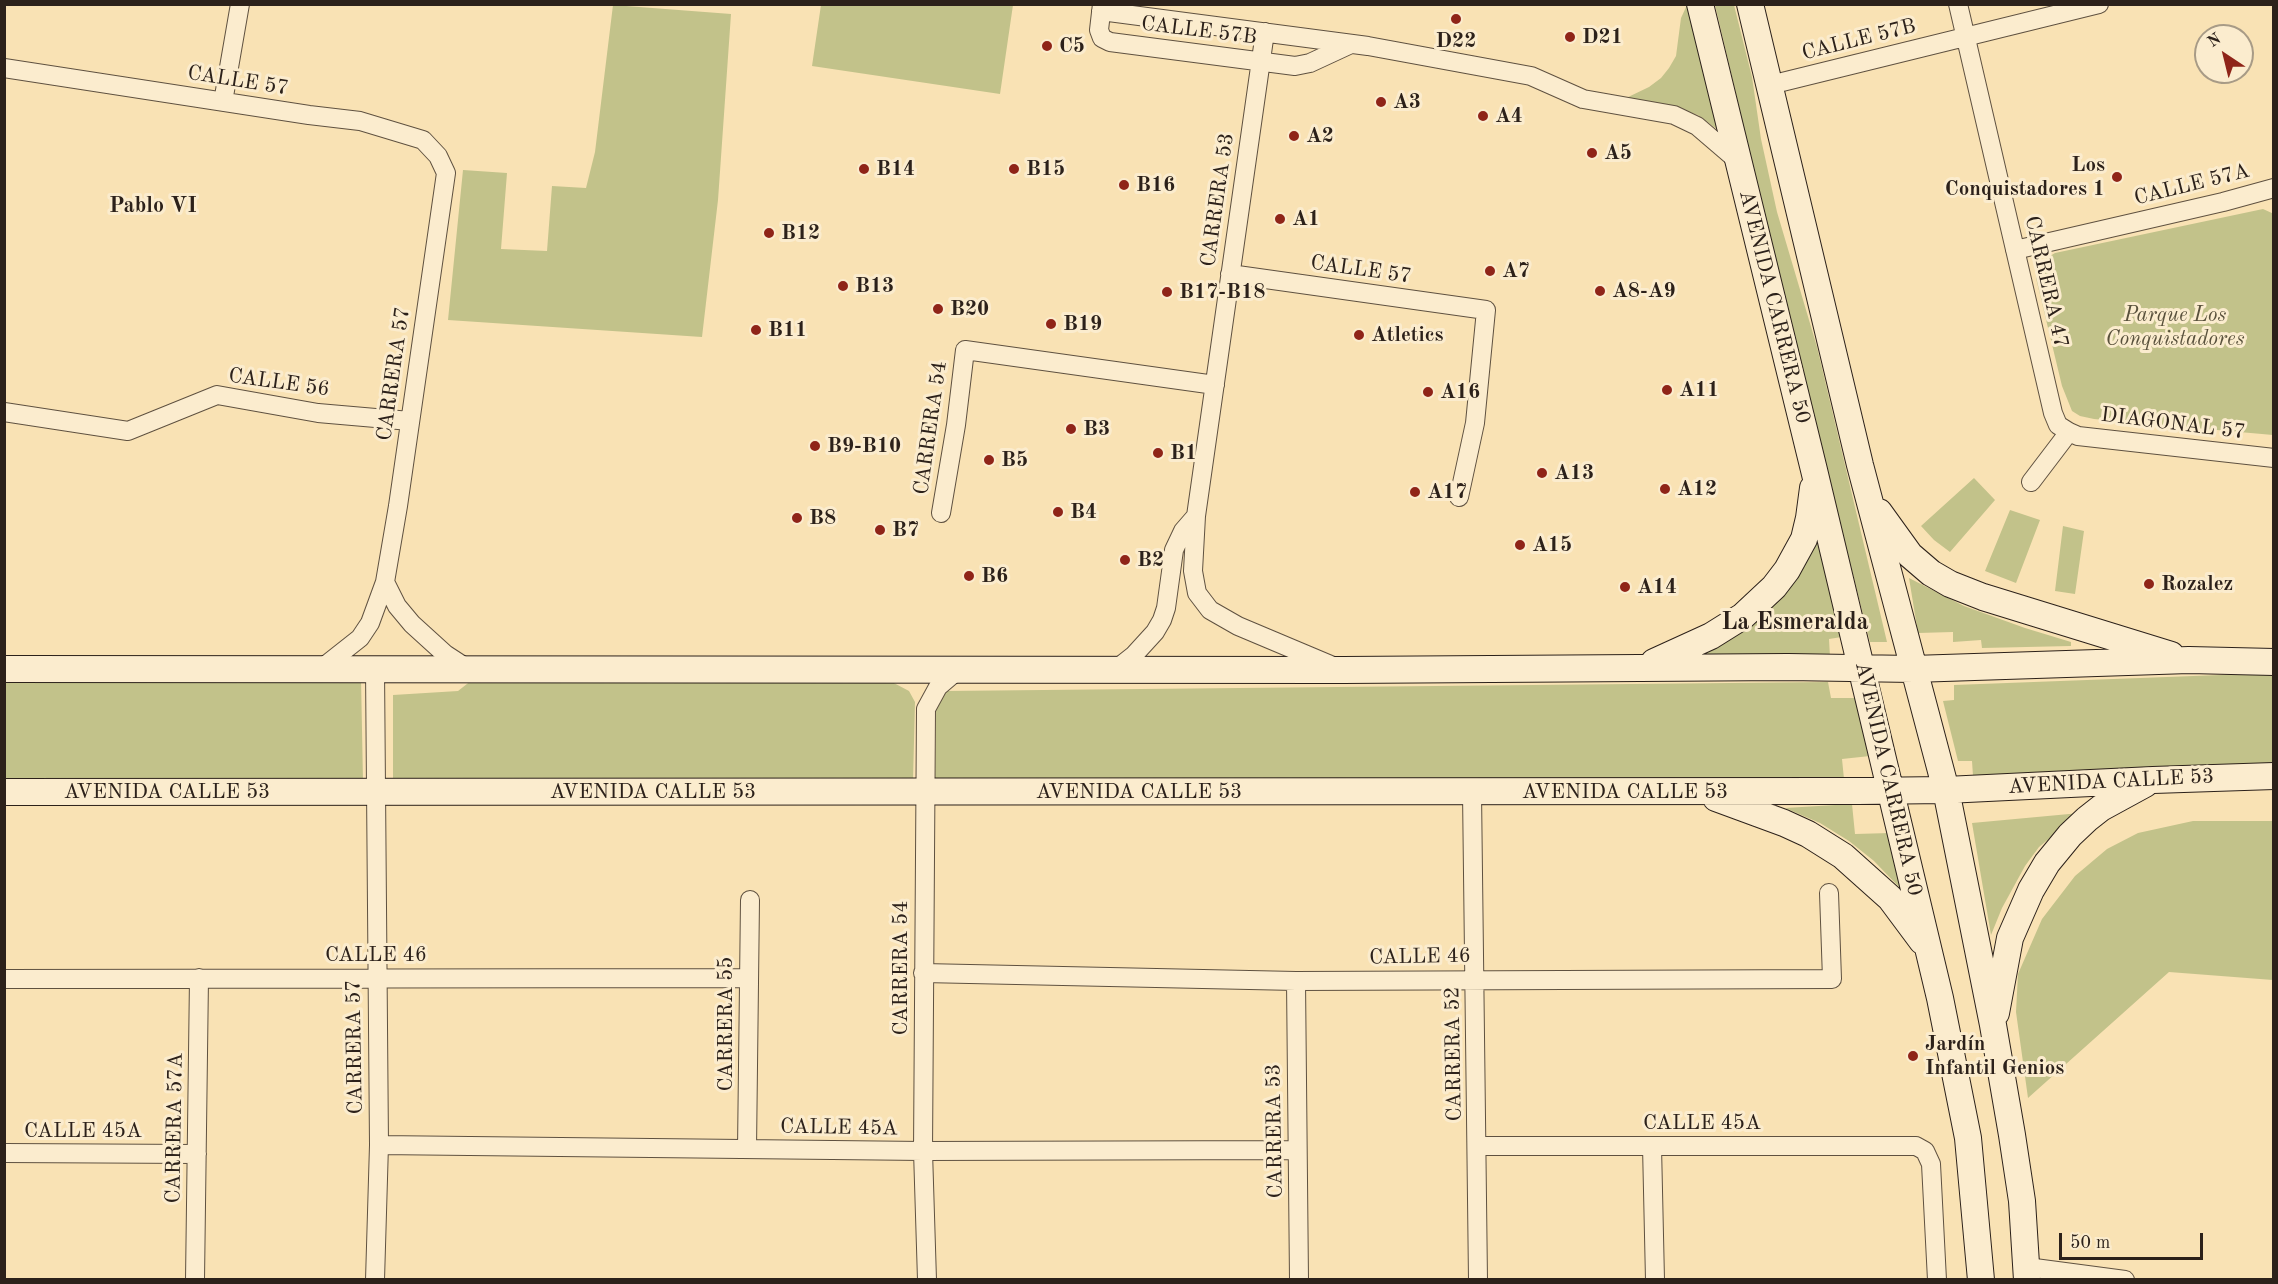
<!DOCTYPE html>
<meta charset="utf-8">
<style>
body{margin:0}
#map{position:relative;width:2278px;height:1284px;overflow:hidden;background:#f9e2b4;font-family:"Old Standard TT",serif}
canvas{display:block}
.frame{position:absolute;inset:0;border:6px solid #2c211a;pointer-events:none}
.north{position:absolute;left:2194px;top:24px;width:60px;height:60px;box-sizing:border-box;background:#fbecce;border:2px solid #a89b86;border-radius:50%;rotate:325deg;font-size:16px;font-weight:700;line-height:24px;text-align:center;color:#2c211a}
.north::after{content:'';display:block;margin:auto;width:21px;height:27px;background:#8f2418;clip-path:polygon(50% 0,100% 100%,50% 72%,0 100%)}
.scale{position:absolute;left:2059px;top:1233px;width:144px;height:27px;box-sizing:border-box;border:3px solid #2c211a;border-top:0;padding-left:8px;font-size:18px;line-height:21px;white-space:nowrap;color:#2c211a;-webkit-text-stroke:4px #fbecce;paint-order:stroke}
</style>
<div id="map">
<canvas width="2278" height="1284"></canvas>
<div class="frame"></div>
<div class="north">N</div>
<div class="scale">50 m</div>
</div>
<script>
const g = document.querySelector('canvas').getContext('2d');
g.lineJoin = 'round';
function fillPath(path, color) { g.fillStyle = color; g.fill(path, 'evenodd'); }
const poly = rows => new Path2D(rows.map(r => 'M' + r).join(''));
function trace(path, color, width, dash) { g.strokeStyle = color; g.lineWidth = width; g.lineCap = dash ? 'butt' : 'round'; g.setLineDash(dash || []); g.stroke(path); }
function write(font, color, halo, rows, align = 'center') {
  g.font = font + ' "Old Standard TT",serif'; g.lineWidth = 6; g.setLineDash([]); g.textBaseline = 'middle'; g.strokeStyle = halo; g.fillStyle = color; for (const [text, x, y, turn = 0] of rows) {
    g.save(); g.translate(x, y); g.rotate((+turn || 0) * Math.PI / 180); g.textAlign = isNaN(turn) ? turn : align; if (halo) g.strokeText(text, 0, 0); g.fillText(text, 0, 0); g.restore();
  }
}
fillPath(poly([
 [613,5,731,14,718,200,702,337,448,320,463,170,507,173,501,249,547,251,552,186,586,188,595,152],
 [821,5,1013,5,1000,94,812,66],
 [1687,5,1718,130,1698,115,1683,110,1624,99,1649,87,1661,78,1669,68,1676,56,1681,18],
 [1715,5,1734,5,1752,77,1761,139,1777,212,1817,347,1887,642,1870,642,1801,369],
 [2263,209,2274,214,2273,435,2094,419,2080,416,2072,411,2062,386,2036,278,2038,267,2045,259,2055,253],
 [1974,478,1995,500,1950,552,1934,540,1921,526],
 [2010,510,2040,520,2016,583,1985,571],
 [1821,521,1848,636,1829,639,1830,657,1678,661,1705,648],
 [2063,526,2084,531,2075,594,2055,591],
 [1909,578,1964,606,2025,628,2071,642,2071,646,1982,648,1981,640,1953,642,1953,632,1918,633],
 [2273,673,2273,767,1973,776,1972,761,1958,761,1943,701,1954,700,1954,685],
 [361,678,363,782,5,781,5,679],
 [472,680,890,681,909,691,915,702,913,781,393,781,393,695,458,691],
 [1828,682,1831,698,1858,698,1870,756,1842,759,1844,779,935,779,936,705,945,691],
 [1852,804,1855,834,1890,833,1900,888,1874,861,1849,841,1820,823,1785,808],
 [2080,813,2039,847,2025,866,2002,908,1991,935,1972,823],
 [2193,821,2273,821,2273,980,2169,972,2028,1098,2016,1012,2018,974,2042,919,2075,876,2107,849,2138,833]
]), '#c2c28a');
const street = poly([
 [1102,4,1099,30,1102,38,1110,42,1295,66,1310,63,1351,44],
 [1958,4,2053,413,2058,425,2069,432,2078,436,2274,458],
 [1101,11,1368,46,1531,76,1583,99,1674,115,1697,126,1739,162],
 [1265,32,1196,516,1193,571,1197,593,1210,610,1238,626,1333,666],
 [4,68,309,115,360,121,423,140,438,156,446,173,398,506,385,582,370,623,360,638,322,668],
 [1770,85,2099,4],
 [223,102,240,4],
 [2015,250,2223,202,2274,188],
 [1230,274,1486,310,1475,423,1459,497],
 [4,412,128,431,217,395,318,413,410,421],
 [2031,482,2069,432],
 [941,513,956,425,965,350,1215,385],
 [385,582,397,606,412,624,445,654,468,669],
 [375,669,379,1145,375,1280],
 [1115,670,1134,655,1155,632,1162,620,1166,608,1174,550,1183,531,1196,516],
 [1472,792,1478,1280],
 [923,973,1296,981,1832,979,1829,893],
 [4,979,748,978],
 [1296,981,1299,1280],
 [379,1145,923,1151,1297,1150],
 [1478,1146,1916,1146,1925,1151,1931,1164,1937,1280],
 [1652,1146,1655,1280],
 [747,1149,750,900],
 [4,1153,197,1154],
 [2027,1267,2125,1280],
 [195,1280,199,978],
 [927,1280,923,1151,926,709,938,687,958,670]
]);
const secondary = poly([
 [1700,4,1814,470,1940,998,1968,1138,1981,1280],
 [1750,4,1860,465,1946,790,1993,1025,2012,1135,2022,1201,2027,1280],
 [1879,512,1910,555,1931,573,1950,584,1983,597,2171,655],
 [1654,662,1711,636,1743,616,1774,587,1787,570,1804,539,1809,518,1813,488],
 [4,669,1343,670,1788,667,1913,669,2189,660,2274,662],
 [4,792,1858,791,1946,790,2153,780,2274,776],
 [1716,798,1784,823,1808,834,1843,856,1890,898,1922,941],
 [1996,1013,2010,938,2031,890,2047,863,2070,835,2087,819,2101,808,2145,784]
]);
trace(street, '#5f5140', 20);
trace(secondary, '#2c211a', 28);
trace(street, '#fbecce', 18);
trace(secondary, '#fbecce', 26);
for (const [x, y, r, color] of [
 [1456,19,6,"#8f2418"],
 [1570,37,6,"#8f2418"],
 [1047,46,6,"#8f2418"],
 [1381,102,6,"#8f2418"],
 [1483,116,6,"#8f2418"],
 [1294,136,6,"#8f2418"],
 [1592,153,6,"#8f2418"],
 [864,169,6,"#8f2418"],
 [1014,169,6,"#8f2418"],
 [2117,177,6,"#8f2418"],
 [1124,185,6,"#8f2418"],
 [1280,219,6,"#8f2418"],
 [769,233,6,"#8f2418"],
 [1490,271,6,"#8f2418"],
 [843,286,6,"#8f2418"],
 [1600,291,6,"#8f2418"],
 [1167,292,6,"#8f2418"],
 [938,309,6,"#8f2418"],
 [1051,324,6,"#8f2418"],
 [756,330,6,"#8f2418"],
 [1359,335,6,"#8f2418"],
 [1667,390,6,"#8f2418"],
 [1428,392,6,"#8f2418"],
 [1071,429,6,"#8f2418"],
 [815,446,6,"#8f2418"],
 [1158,453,6,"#8f2418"],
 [989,460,6,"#8f2418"],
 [1542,473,6,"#8f2418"],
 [1665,489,6,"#8f2418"],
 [1415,492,6,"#8f2418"],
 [1058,512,6,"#8f2418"],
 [797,518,6,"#8f2418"],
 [880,530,6,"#8f2418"],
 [1520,545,6,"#8f2418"],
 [1125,560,6,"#8f2418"],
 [969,576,6,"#8f2418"],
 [2149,584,6,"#8f2418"],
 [1625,587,6,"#8f2418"],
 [1913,1056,6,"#8f2418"]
]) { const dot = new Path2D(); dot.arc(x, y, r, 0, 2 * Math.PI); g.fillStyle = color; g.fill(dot); trace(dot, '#fbecce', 2); }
write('21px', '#2c211a', '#fbecce', [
 ["CALLE 57B",1199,31,7],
 ["CALLE 57B",1859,40,-14],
 ["CALLE 57",238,81,9],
 ["CALLE 57A",2192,185,-14],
 ["CARRERA 53",1218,200,-82],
 ["CALLE 57",1361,270,8],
 ["CARRERA 47",2046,282,77],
 ["AVENIDA CARRERA 50",1774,307,76],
 ["CARRERA 57",394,374,-82],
 ["CALLE 56",279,383,8],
 ["DIAGONAL 57",2173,424,7],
 ["CARRERA 54",931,428,-82],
 ["AVENIDA CARRERA 50",1888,779,77],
 ["AVENIDA CALLE 53",2111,782,-3],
 ["AVENIDA CALLE 53",167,792],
 ["AVENIDA CALLE 53",653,792],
 ["AVENIDA CALLE 53",1139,792],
 ["AVENIDA CALLE 53",1625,792],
 ["CALLE 46",376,955],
 ["CALLE 46",1420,957,-1],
 ["CARRERA 54",901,968,-90],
 ["CARRERA 55",726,1024,-90],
 ["CARRERA 57",355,1047,-91],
 ["CARRERA 52",1454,1054,-91],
 ["CALLE 45A",1702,1123],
 ["CARRERA 57A",175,1128,-89],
 ["CALLE 45A",839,1128,1],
 ["CALLE 45A",83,1131],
 ["CARRERA 53",1275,1131,-91]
]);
write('bold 21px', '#2c211a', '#fbecce', [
 ["D21",1582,37],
 ["D22",1456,41,"center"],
 ["C5",1059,46],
 ["A3",1393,102],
 ["A4",1495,116],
 ["A2",1306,136],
 ["A5",1604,153],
 ["Los",2105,165,"right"],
 ["Conquistadores 1",2105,189,"right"],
 ["B14",876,169],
 ["B15",1026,169],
 ["B16",1136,185],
 ["A1",1292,219],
 ["B12",781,233],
 ["A7",1502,271],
 ["B13",855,286],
 ["A8-A9",1612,291],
 ["B17-B18",1179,292],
 ["B20",950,309],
 ["B19",1063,324],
 ["B11",768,330],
 ["Atletics",1371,335],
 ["A11",1679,390],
 ["A16",1440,392],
 ["B3",1083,429],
 ["B9-B10",827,446],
 ["B1",1170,453],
 ["B5",1001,460],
 ["A13",1554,473],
 ["A12",1677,489],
 ["A17",1427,492],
 ["B4",1070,512],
 ["B8",809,518],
 ["B7",892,530],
 ["A15",1532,545],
 ["B2",1137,560],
 ["B6",981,576],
 ["Rozalez",2161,584],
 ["A14",1637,587],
 ["Jardín",1925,1044],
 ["Infantil Genios",1925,1068]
], 'left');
write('italic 21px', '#59513c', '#fbecce', [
 ["Parque Los",2175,315],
 ["Conquistadores",2175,339]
]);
write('bold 22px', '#2c211a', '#fbecce', [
 ["Pablo VI",153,206]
]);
write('bold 24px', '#2c211a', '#fbecce', [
 ["La Esmeralda",1795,623]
]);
</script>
